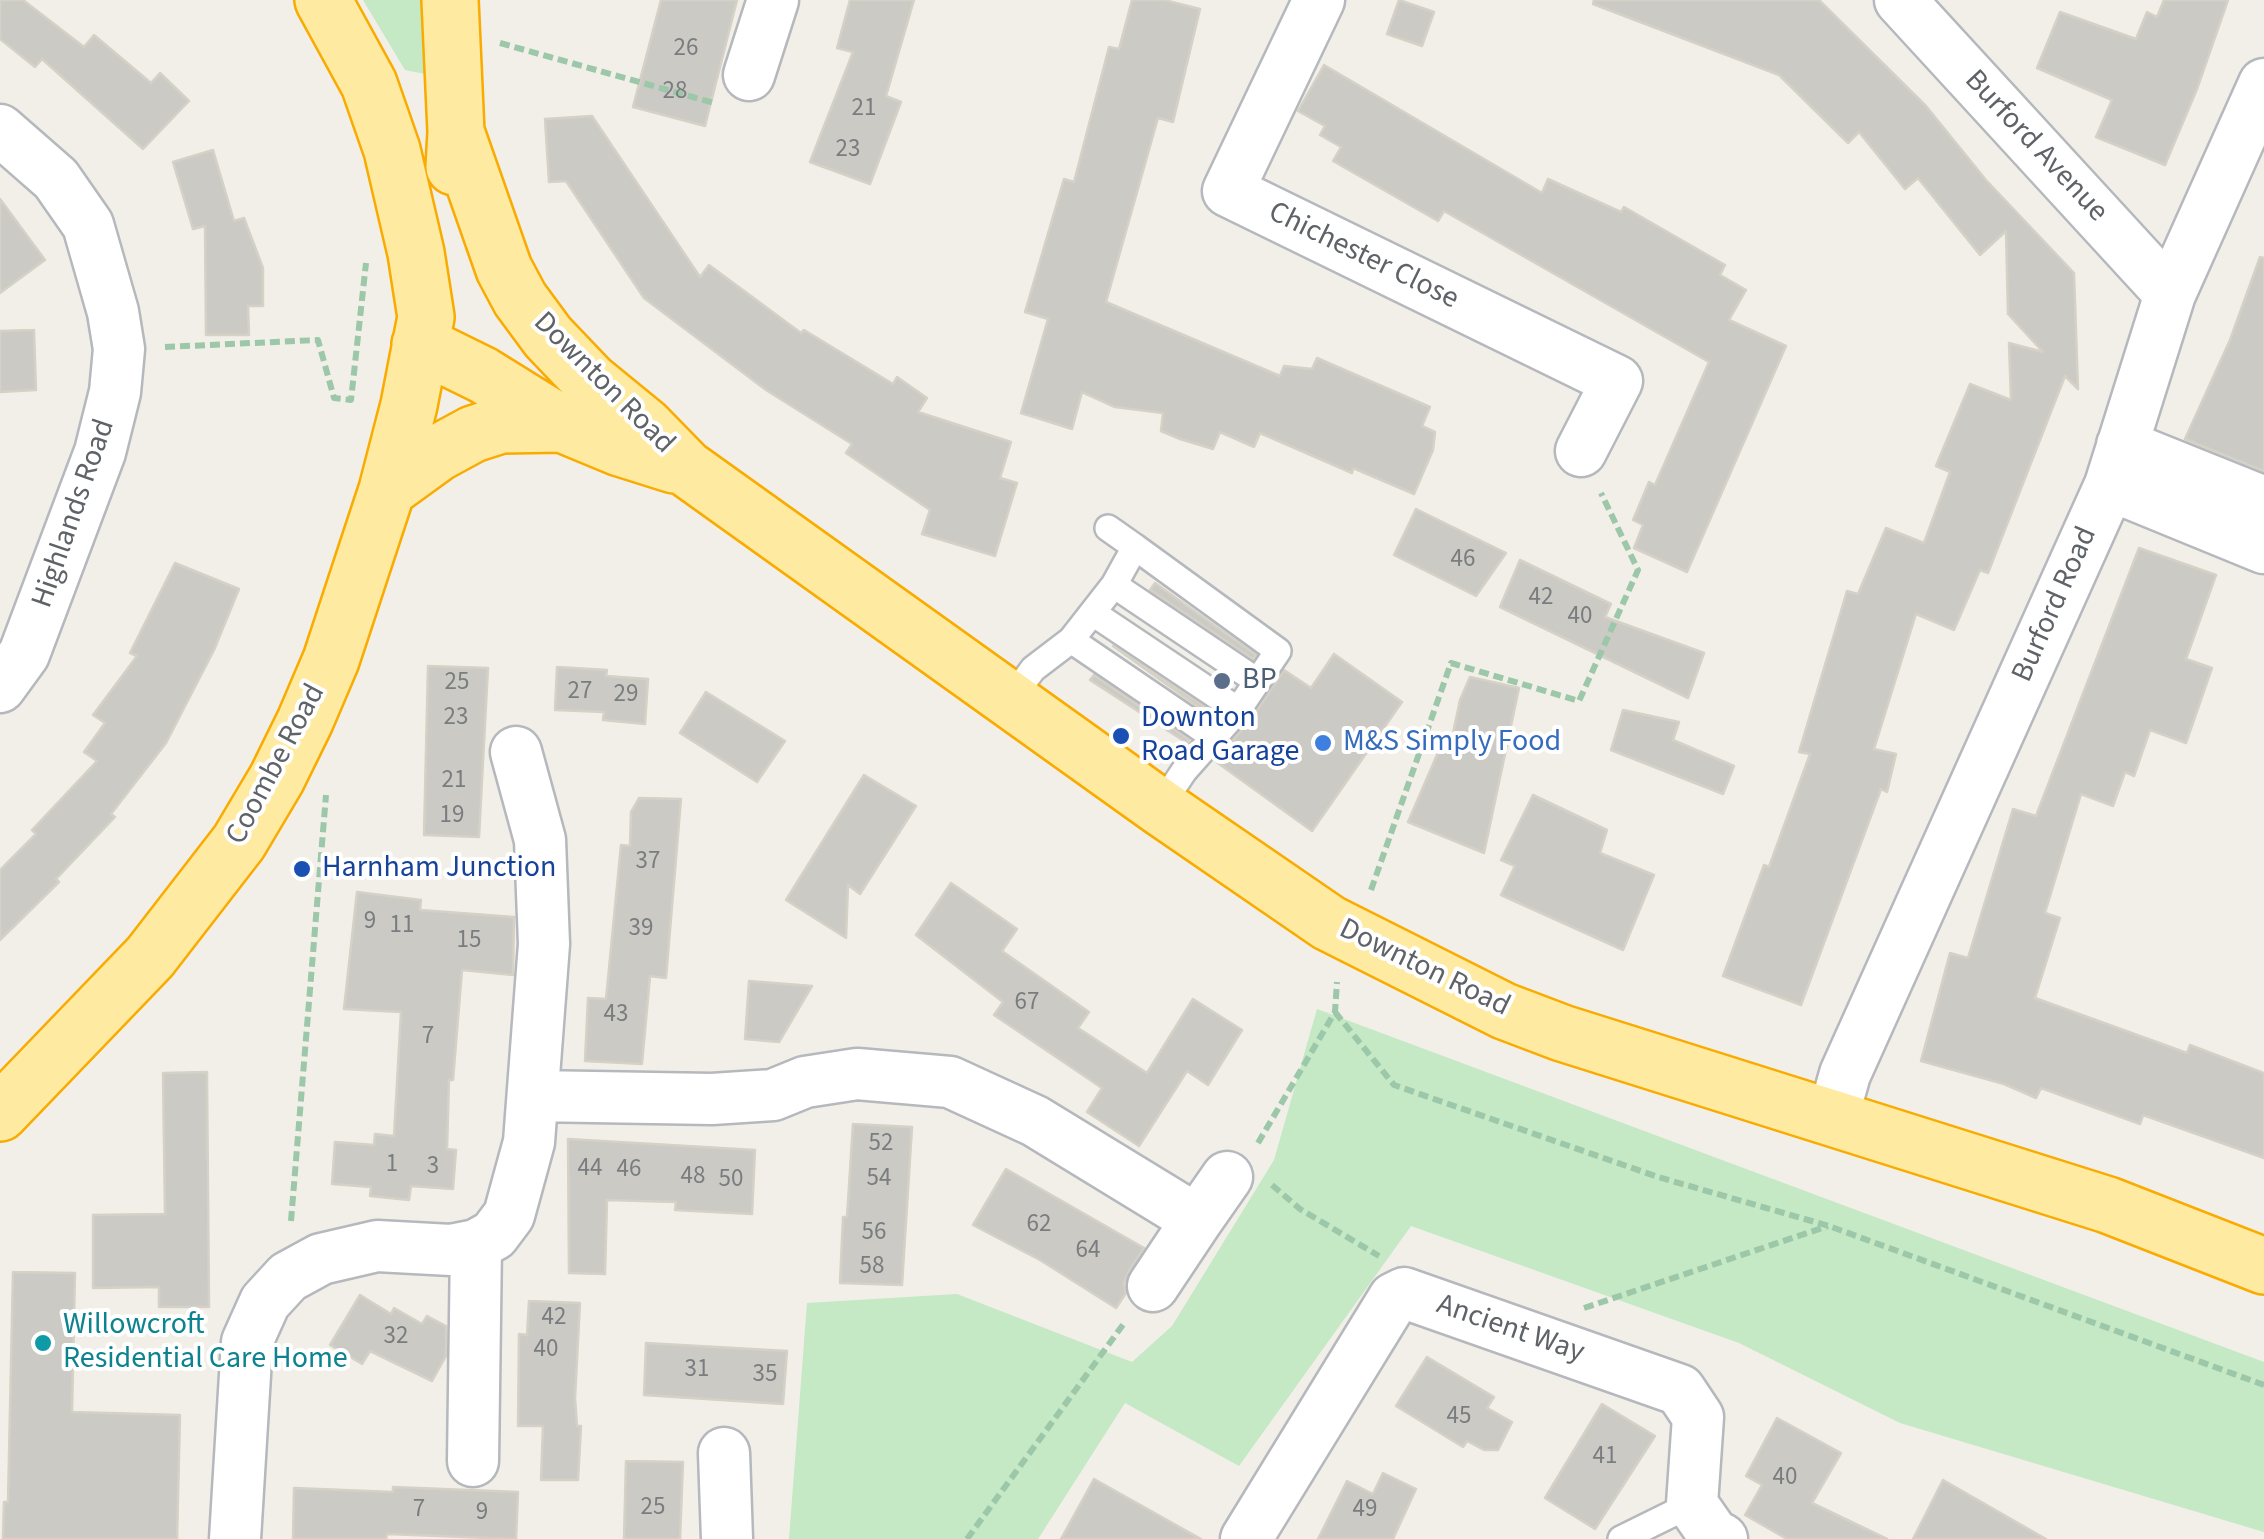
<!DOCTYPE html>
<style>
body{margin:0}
canvas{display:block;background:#f1efe8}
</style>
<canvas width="2264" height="1539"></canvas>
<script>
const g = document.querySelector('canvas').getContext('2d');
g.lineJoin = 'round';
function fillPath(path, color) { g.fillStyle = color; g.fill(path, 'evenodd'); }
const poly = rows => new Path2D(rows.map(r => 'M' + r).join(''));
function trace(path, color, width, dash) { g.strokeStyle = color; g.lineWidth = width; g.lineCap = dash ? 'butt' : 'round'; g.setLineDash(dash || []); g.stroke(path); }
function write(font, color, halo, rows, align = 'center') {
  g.font = font + ' "Source Sans 3",sans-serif'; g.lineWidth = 8; g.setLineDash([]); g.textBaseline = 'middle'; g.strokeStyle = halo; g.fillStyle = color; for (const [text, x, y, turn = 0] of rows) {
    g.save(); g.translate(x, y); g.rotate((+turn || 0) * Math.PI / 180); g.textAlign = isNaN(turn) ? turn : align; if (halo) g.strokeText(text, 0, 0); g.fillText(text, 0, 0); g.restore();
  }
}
fillPath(poly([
 [363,0,430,0,435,67,425,74,405,70],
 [1317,1009,2264,1362,2264,1532,1900,1423,1739,1343,1411,1226,1239,1466,1125,1403,1038,1539,789,1539,807,1303,957,1294,1132,1362,1172,1326,1274,1160]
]), '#c5e8c5');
const building = poly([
 [0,0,23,0,84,47,94,35,151,83,160,73,189,101,143,149,42,59,35,67,0,39,0,0],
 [661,0,737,0,705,126,633,107,661,0],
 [850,0,914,0,886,96,901,102,870,184,810,162,853,52,837,48,850,0],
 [1132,0,1164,0,1200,9,1173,122,1158,118,1106,302,1280,376,1284,366,1312,369,1317,358,1430,407,1422,426,1435,432,1433,450,1414,494,1353,468,1352,473,1260,433,1254,447,1220,432,1213,449,1180,439,1161,431,1163,413,1115,407,1082,392,1072,429,1021,413,1048,319,1025,312,1064,179,1074,182,1109,47,1119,49,1132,0],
 [1399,0,1434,12,1422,46,1387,34,1399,0],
 [1594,0,1819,0,1926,106,1986,180,2074,273,2078,389,2065,376,1988,573,1980,570,1954,630,1916,614,1874,749,1896,754,1887,792,1881,789,1801,1005,1723,976,1764,865,1769,867,1810,754,1799,752,1847,591,1858,594,1886,528,1924,543,1950,472,1936,466,1970,384,2011,400,2009,343,2043,352,2008,314,2006,231,1980,255,1918,178,1905,189,1859,132,1848,143,1779,75,1593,4,1594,0],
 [2164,0,2228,0,2197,89,2165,165,2096,137,2112,100,2037,68,2060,12,2136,39,2147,12,2157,17,2164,0],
 [1324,65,1542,193,1548,179,1621,212,1624,207,1725,265,1720,275,1746,290,1729,320,1786,346,1687,572,1634,548,1643,525,1633,520,1649,482,1655,485,1709,362,1444,211,1438,221,1333,161,1341,147,1320,135,1325,126,1298,111,1324,65],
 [592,116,700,277,709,265,801,333,804,330,893,384,897,377,927,398,918,412,1011,442,1000,478,1017,483,995,556,922,534,930,510,846,453,852,444,766,390,644,298,566,181,549,182,545,119,592,116],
 [213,150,234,221,244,218,263,268,263,306,248,306,249,335,206,335,205,226,193,229,173,162,213,150],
 [0,199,45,260,0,293,0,199],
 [2260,257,2264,258,2264,471,2185,439,2230,340,2260,257],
 [34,330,36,390,0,392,0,331,34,330],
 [1416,509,1506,553,1476,596,1394,555,1416,509],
 [2139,548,2216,575,2186,659,2212,668,2186,743,2150,730,2134,776,2125,772,2113,806,2081,794,2045,913,2060,918,2035,998,2187,1053,2190,1045,2264,1073,2264,1158,2143,1115,2140,1124,2041,1088,2036,1098,2004,1084,1921,1061,1950,953,1968,958,2013,809,2036,816,2139,548],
 [1520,560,1611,604,1605,617,1704,653,1688,698,1500,607,1520,560],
 [175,563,239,589,214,650,166,743,111,814,115,817,56,879,59,882,0,940,0,870,36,834,32,830,97,761,84,752,105,723,93,715,137,656,130,653,175,563],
 [1155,583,1256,655,1253,659,1150,590,1155,583],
 [1113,646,1214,713,1211,716,1113,646],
 [1334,654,1402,702,1312,831,1215,761,1251,719,1284,670,1311,688,1334,654],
 [428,666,488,668,479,837,424,835,428,666],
 [557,667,607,670,606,676,648,679,645,724,603,720,604,712,555,710,557,667],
 [1094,675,1189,740,1187,743,1090,680,1094,675],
 [1470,677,1519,688,1484,853,1408,822,1446,734,1452,738,1460,700,1470,677],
 [706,692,785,741,757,782,680,733,706,692],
 [1623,710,1679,722,1673,740,1734,766,1723,794,1611,750,1623,710],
 [864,775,916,806,860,894,848,885,846,938,786,900,864,775],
 [1533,795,1607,830,1600,853,1654,875,1623,950,1501,895,1515,866,1501,860,1533,795],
 [639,798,681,799,666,978,650,976,642,1064,585,1061,588,998,606,999,621,845,630,846,631,812,639,798],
 [951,883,1017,929,1002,951,1089,1012,1078,1028,1147,1073,1193,999,1242,1030,1208,1085,1187,1071,1139,1146,1087,1112,1102,1088,994,1015,1003,1002,916,935,951,883],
 [357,892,421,900,420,910,514,917,513,975,462,970,453,1080,449,1080,447,1149,456,1150,453,1189,411,1186,409,1200,370,1196,371,1187,332,1184,335,1142,374,1145,375,1134,394,1136,401,1012,344,1009,357,892],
 [749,981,812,986,779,1042,745,1039,749,981],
 [207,1072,209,1307,159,1307,159,1287,93,1288,93,1215,165,1214,163,1073,207,1072],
 [853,1124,912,1127,902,1285,840,1283,843,1217,847,1217,853,1124],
 [568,1139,755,1150,752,1214,675,1210,676,1202,607,1200,605,1274,569,1273,568,1139],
 [1006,1169,1144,1248,1129,1271,1124,1283,1126,1293,1116,1308,1040,1260,973,1225,1006,1169],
 [13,1272,75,1273,72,1412,180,1415,177,1539,3,1539,4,1502,8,1502,13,1272],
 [360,1295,391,1314,394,1308,422,1324,427,1316,446,1326,446,1356,432,1381,370,1351,362,1364,330,1345,360,1295],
 [529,1301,580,1303,575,1398,577,1426,581,1426,578,1480,541,1480,543,1426,518,1426,519,1334,527,1335,529,1301],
 [646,1343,787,1351,783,1404,644,1395,646,1343],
 [1427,1357,1494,1397,1487,1408,1512,1422,1498,1450,1484,1450,1467,1441,1463,1447,1396,1406,1427,1357],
 [1602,1404,1655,1436,1595,1529,1545,1498,1602,1404],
 [1777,1418,1841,1453,1812,1503,1887,1539,1787,1539,1745,1515,1762,1485,1746,1476,1777,1418],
 [626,1461,683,1462,680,1539,624,1539,626,1461],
 [1383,1473,1416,1489,1393,1539,1318,1539,1347,1481,1373,1494,1383,1473],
 [1094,1479,1201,1539,1061,1539,1094,1479],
 [1943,1480,2046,1539,1913,1539,1943,1480],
 [393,1487,518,1492,516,1539,387,1534,386,1539,293,1539,294,1488,393,1492,393,1487]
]);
fillPath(building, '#cccac5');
trace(building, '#d6d1c6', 2.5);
const service = poly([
 [1108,528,1135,547],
 [1114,585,1257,681],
 [1093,613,1238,710],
 [1071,640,1215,738],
 [1011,699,1033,669,1071,640,1114,585,1135,547,1278,651,1238,710,1184,771,1160,807],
 [1621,1539,1692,1504]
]);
const minor = poly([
 [1319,0,1228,191,1617,381,1581,451],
 [1900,0,2170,294],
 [749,75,773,0],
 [0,130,56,179,88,225,113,312,119,349,115,392,100,452,24,654,0,687],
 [2122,445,2264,502],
 [2110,485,2264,548],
 [533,1096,712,1099,773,1095,805,1082,857,1074,950,1082,1035,1121,1197,1220,1153,1286],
 [1832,1120,1845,1074,2110,485,2170,294,2264,84],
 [1197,1220,1227,1177],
 [724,1453,727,1539],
 [473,1461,476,1245],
 [235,1539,247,1342,265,1302,288,1277,321,1259,377,1246,451,1250,476,1245,494,1235,509,1215,529,1142,544,944,540,840,516,752],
 [1246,1539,1394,1298,1404,1293,1680,1390,1698,1417,1692,1504,1713,1534,1722,1539]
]);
const trunk = poly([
 [450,0,456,132,454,167],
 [456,132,504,269,520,299,548,337,590,381,645,426,686,468,1160,807,1329,923,1504,1011,1562,1033,2108,1205,2264,1266],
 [420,344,483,375,562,424,620,448,674,465],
 [387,490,438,453,473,434,501,425,562,424],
 [0,1113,150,957,239,842,277,778,305,721,331,660,387,490,409,405,426,317,416,253,392,150,369,84,323,0]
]);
trace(service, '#b5b8bc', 30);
trace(minor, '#b5b8bc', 55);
trace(trunk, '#f9ab00', 60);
trace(poly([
 [500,43,714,103],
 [165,347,318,340,334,398,351,400,366,263],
 [1371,890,1451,663,1579,701,1638,570,1601,493],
 [1335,1012,1394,1085,1658,1177,1829,1226,2264,1385],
 [1258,1143,1335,1012,1337,982],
 [1272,1185,1300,1209,1379,1256],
 [291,1221,326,795],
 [1584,1308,1828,1226],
 [967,1539,1125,1322]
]), '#9cc7a9', 6, [10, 5]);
trace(service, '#fff', 25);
trace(minor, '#fff', 50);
trace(trunk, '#feeaa1', 55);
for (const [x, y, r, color] of [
 [1222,681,10,"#5c6f8a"],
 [1121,736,10,"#1a4fb4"],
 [1323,743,10,"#3f7fe0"],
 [302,869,10,"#1a4fb4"],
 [43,1343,10,"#0f9aa8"]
]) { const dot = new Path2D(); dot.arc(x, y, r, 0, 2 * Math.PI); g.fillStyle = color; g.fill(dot); trace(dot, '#fff', 4); }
write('25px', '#7a7d7f', null, [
 ["26",686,50],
 ["28",675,93],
 ["21",864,110],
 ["23",848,151],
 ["46",1463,561],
 ["42",1541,599],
 ["40",1580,618],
 ["25",457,684],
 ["27",580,693],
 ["29",626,696],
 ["23",456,719],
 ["21",454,782],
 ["19",452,817],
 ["37",648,863],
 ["9",370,923],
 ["11",402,927],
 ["39",641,930],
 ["15",469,942],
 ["67",1027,1004],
 ["43",616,1016],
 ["7",428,1038],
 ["52",881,1145],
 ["1",392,1166],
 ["3",433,1168],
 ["44",590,1170],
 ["46",629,1171],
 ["48",693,1178],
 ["54",879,1180],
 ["50",731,1181],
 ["62",1039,1226],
 ["56",874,1234],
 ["64",1088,1252],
 ["58",872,1268],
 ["42",554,1319],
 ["32",396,1338],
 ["40",546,1351],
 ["31",697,1371],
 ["35",765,1376],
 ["45",1459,1418],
 ["41",1605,1458],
 ["40",1785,1479],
 ["25",653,1509],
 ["7",419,1511],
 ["49",1365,1511],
 ["9",482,1514]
]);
write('30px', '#5f6368', '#fff', [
 ["Burford Avenue",2035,147,47],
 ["Chichester Close",1363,257,26],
 ["Downton Road",603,384,45],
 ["Highlands Road",75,514,-71],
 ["Burford Road",2056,605,-66],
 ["Coombe Road",277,765,-62],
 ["Downton Road",1424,969,26],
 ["Ancient Way",1510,1330,19]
]);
write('30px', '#4e5e75', '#fff', [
 ["BP",1242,681]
], 'left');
write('30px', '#164399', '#fff', [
 ["Downton",1141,719],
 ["Road Garage",1141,753],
 ["Harnham Junction",322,869]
], 'left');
write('30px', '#366cbe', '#fff', [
 ["M&S Simply Food",1343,743]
], 'left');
write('30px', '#0d838f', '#fff', [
 ["Willowcroft",63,1326],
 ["Residential Care Home",63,1360]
], 'left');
</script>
